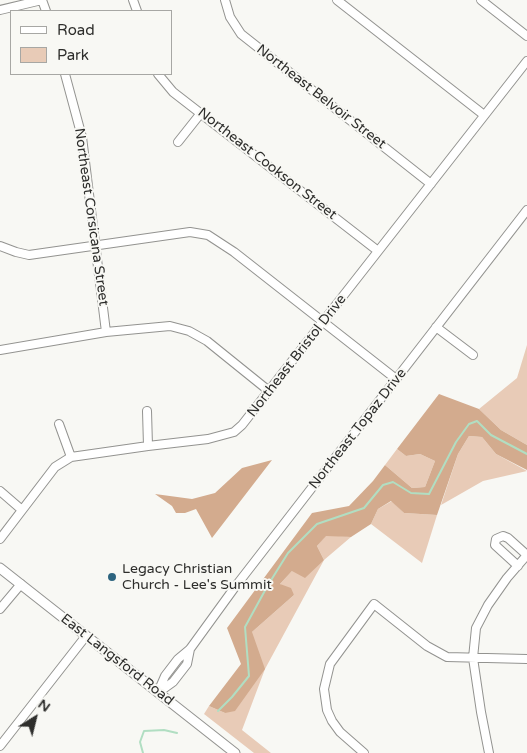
<!DOCTYPE html>
<style>
body{margin:0}
#map{position:relative;width:527px;height:753px;overflow:hidden;background:#f8f8f4;font-family:"Varela Round",sans-serif}
canvas{display:block}
.legend{position:absolute;left:10px;top:10px;width:162px;height:65px;box-sizing:border-box;background:#f8f8f4;border:1px solid #a7a7a4;margin:0;padding:6px 9px;list-style:none;font-size:15px;color:#2e2e2c}
.legend li{display:flex;align-items:center;gap:10px;height:25px}
.legend b{width:25px;border:1px solid #a7a7a4}
.north{position:absolute;left:10px;top:693px;width:50px;height:50px;-webkit-text-stroke:4px #f8f8f4;paint-order:stroke;rotate:36deg;font-size:14px;font-weight:700;line-height:20px;text-align:center;color:#2e2e2c}
.north::after{content:'';display:block;margin:auto;width:18px;height:22px;background:#2e2e2c;clip-path:polygon(50% 0,100% 100%,50% 72%,0 100%)}
</style>
<div id="map">
<canvas width="527" height="753"></canvas>
<ul class="legend">
<li><b style="height:6px;background:#fff"></b>Road</li>
<li><b style="height:14px;background:#e8cbb7"></b>Park</li>
</ul>
<div class="north">N</div>
</div>
<script>
const g = document.querySelector('canvas').getContext('2d');
g.lineJoin = 'round';
function fillPath(path, color) { g.fillStyle = color; g.fill(path, 'evenodd'); }
const poly = rows => new Path2D(rows.map(r => 'M' + r).join(''));
function trace(path, color, width, dash) { g.strokeStyle = color; g.lineWidth = width; g.lineCap = dash ? 'butt' : 'round'; g.setLineDash(dash || []); g.stroke(path); }
function write(font, color, halo, rows, align = 'center') {
  g.font = font + ' "Varela Round",sans-serif'; g.lineWidth = 4; g.setLineDash([]); g.textBaseline = 'middle'; g.strokeStyle = halo; g.fillStyle = color; for (const [text, x, y, turn = 0] of rows) {
    g.save(); g.translate(x, y); g.rotate((+turn || 0) * Math.PI / 180); g.textAlign = isNaN(turn) ? turn : align; if (halo) g.strokeText(text, 0, 0); g.fillText(text, 0, 0); g.restore();
  }
}
fillPath(poly([
 [527,345,527,445,501,430,479,409,517,378],
 [469,436,482,437,496,454,527,471,483,481,441,505,458,454],
 [397,449,406,456,420,454,435,461,425,487,412,488,385,465],
 [392,501,404,513,437,515,422,563,371,524,378,509],
 [326,535,351,537,324,560,265,669,242,730,271,753,254,753,204,714,209,706,225,713,252,632,294,595,280,584,292,571,324,560,317,546]
]), '#e8cbb7');
fillPath(poly([
 [439,394,479,409,501,430,527,445,527,470,496,454,482,437,469,436,458,454,437,515,404,513,391,501,378,509,371,524,351,537,326,536,317,546,324,560,305,578,292,571,280,584,291,588,294,595,252,632,265,669,235,711,225,713,209,706,241,664,227,628,312,513,349,506,373,481,385,465,412,488,425,487,435,461,420,454,406,456,397,449],
 [272,460,212,538,196,509,185,513,176,513,172,506,155,494,192,499,215,493,242,468]
]), '#d3ab8e');
trace(poly([
 [218,711,232,697,249,676,245,627,268,585,288,553,317,524,364,508,383,485,393,482,411,493,429,494,456,442,469,424,477,421,491,435,527,454],
 [143,753,140,742,144,731,164,730,177,733]
]), '#b1dec2', 2);
const minor = poly([
 [42,0,46,11],
 [133,0,137,11],
 [225,0,230,17,241,34,431,184],
 [337,0,484,115],
 [481,0,527,36],
 [0,10,42,0],
 [65,74,82,137,106,332],
 [158,74,173,92,378,251],
 [178,142,201,113],
 [0,246,16,252,29,255,190,232,208,235,234,252,396,379],
 [436,327,473,355],
 [0,350,106,332,170,326,189,331,207,341,269,391],
 [147,411,148,446],
 [59,424,71,457],
 [0,491,22,510],
 [0,539,55,467,71,457,148,446,208,439,234,432,242,425,527,61],
 [518,566,495,545,496,539,503,536,508,538,527,555],
 [0,609,21,584],
 [158,692,165,676,178,659,190,649,235,587,527,210],
 [159,692,173,682,187,664,190,649],
 [0,746,86,636],
 [364,753,340,732,332,721,327,710,324,689,330,664,374,604,427,646,447,657,527,659],
 [489,753,481,712,473,658,476,628,488,605,507,578,527,555]
]);
const tertiary = poly([
 [0,568,235,753]
]);
trace(minor, '#939390', 10);
trace(tertiary, '#939390', 11);
trace(minor, '#fff', 8);
trace(tertiary, '#fff', 9);
for (const [x, y, r, color] of [
 [112,577,5,"#2d647f"]
]) { const dot = new Path2D(); dot.arc(x, y, r, 0, 2 * Math.PI); g.fillStyle = color; g.fill(dot); trace(dot, '#f8f8f4', 2); }
write('14px', '#2e2e2c', '#f8f8f4', [
 ["Northeast Belvoir Street",321,97,38],
 ["Northeast Cookson Street",267,164,38],
 ["Northeast Corsicana Street",91,217,82],
 ["Northeast Bristol Drive",297,356,-52],
 ["Northeast Topaz Drive",358,429,-52],
 ["East Langsford Road",117,660,38]
]);
write('14px', '#2e2e2c', '#f8f8f4', [
 ["Legacy Christian",122,569],
 ["Church - Lee's Summit",122,585]
], 'left');
</script>
